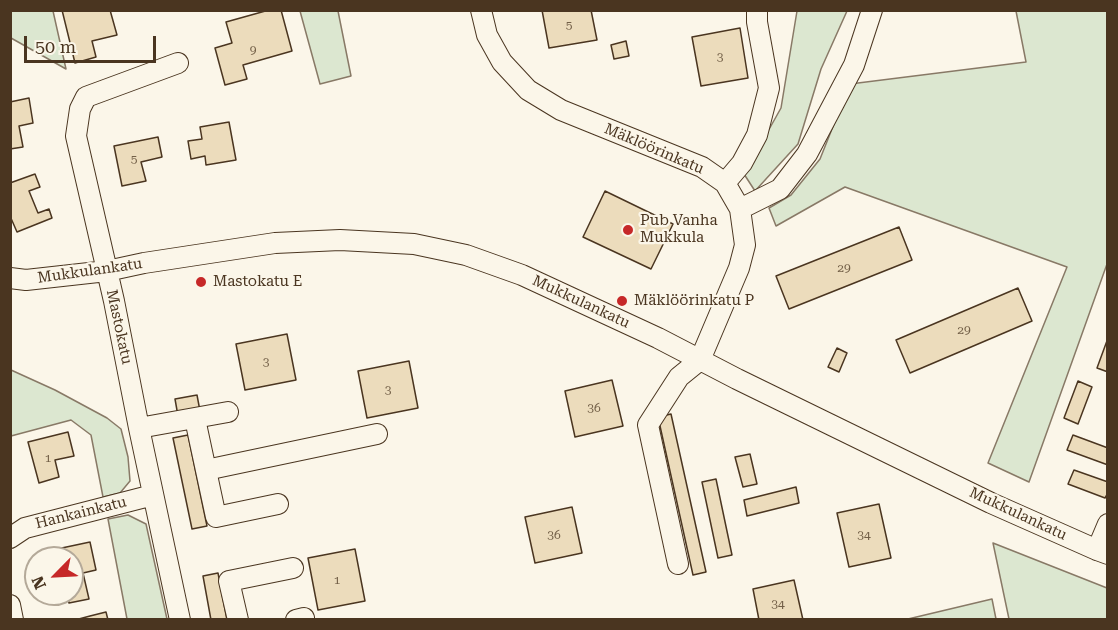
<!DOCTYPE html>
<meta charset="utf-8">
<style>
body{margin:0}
#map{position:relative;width:1118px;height:630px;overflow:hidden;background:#fbf6e9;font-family:"Roboto Serif",serif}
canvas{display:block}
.frame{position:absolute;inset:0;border:12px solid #4a3520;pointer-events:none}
.north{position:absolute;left:24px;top:546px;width:60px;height:60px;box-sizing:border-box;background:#fbf6e9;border:2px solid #b4a999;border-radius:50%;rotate:246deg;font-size:16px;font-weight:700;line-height:24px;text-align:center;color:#4a3520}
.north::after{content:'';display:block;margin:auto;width:21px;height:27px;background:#c62828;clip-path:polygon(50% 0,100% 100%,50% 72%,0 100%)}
.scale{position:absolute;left:24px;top:36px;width:132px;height:27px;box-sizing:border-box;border:3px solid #4a3520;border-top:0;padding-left:8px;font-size:18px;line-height:21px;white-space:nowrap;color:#4a3520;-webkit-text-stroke:4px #fbf6e9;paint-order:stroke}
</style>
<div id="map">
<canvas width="1118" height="630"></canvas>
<div class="frame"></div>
<div class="north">N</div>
<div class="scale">50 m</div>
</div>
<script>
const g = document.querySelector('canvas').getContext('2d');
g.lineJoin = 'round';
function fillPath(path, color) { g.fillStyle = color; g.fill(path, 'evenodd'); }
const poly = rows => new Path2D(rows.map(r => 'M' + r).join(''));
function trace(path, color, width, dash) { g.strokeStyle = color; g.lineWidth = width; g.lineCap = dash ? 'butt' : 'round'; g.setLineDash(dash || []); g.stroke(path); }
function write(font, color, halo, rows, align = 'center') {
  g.font = font + ' "Roboto Serif",serif'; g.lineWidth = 4.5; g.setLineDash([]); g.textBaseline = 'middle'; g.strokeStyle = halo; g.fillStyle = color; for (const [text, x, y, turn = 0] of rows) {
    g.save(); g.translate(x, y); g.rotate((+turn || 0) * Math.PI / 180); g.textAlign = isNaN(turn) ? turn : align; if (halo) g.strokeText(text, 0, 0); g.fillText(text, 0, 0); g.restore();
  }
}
const green = poly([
 [11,10,53,11,66,69,11,38,11,10],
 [300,11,338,11,351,76,320,84,300,11],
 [797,11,847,11,821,69,798,144,755,191,744,174,781,108,797,11],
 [1016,11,1107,11,1107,264,1029,482,988,463,1067,267,845,187,776,226,769,208,791,195,820,159,850,84,1026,62,1016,11],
 [11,370,55,390,107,418,121,429,128,457,130,481,120,493,103,497,91,435,71,420,11,436,11,370],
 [128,515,146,524,167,619,127,619,108,519,128,515],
 [993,543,1107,588,1107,619,1009,619,993,543],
 [992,599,996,619,908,619,992,599]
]);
fillPath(green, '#dce7d0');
trace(green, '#887966', 1.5);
const building = poly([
 [62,10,110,10,117,35,92,41,96,57,75,63,62,10],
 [269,10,281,10,292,51,243,65,247,79,225,85,215,48,232,43,226,22,269,10],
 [542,10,591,10,597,40,549,48,542,10],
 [740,28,748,78,701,86,692,37,740,28],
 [626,41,629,56,614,59,611,45,626,41],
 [29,98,33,123,19,126,23,147,10,149,10,102,29,98],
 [229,122,236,160,206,165,205,156,191,159,188,141,202,139,200,127,229,122],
 [158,137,162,157,141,162,146,181,122,186,114,146,158,137],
 [35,174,40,187,29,191,38,213,49,209,52,218,17,232,10,216,10,183,35,174],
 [605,191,673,224,651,269,583,237,605,191],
 [899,227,912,260,789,309,776,276,899,227],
 [1018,288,1032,321,910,373,896,340,1018,288],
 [287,334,296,380,245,390,236,344,287,334],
 [1108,338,1108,372,1097,368,1108,338],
 [837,348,847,353,839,372,828,367,837,348],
 [409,361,418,408,367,418,358,371,409,361],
 [612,380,623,426,575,437,565,391,612,380],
 [1078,381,1092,387,1078,424,1064,418,1078,381],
 [197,395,200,411,178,416,175,399,197,395],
 [671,414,706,572,693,575,658,417,671,414],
 [68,432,74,456,55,460,59,477,39,483,28,442,68,432],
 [188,435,207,526,192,529,173,438,188,435],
 [1073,435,1108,448,1108,465,1067,450,1073,435],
 [750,454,757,484,743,487,735,457,750,454],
 [1074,470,1108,482,1108,493,1105,498,1068,484,1074,470],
 [716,479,732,555,718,558,702,482,716,479],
 [796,487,799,503,747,516,744,500,796,487],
 [879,504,891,558,849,567,837,513,879,504],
 [572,507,582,553,535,563,525,517,572,507],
 [90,542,96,570,83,573,89,599,69,603,67,594,72,594,72,558,59,558,57,549,90,542],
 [355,549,365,601,318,610,308,558,355,549],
 [218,573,227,620,211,620,203,576,218,573],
 [794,580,803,620,759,620,753,589,794,580],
 [106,612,108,620,75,620,90,616,106,612]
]);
fillPath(building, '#ecdcbc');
trace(building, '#4a3520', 1.5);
const minor = poly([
 [481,10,487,35,502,62,528,90,561,110,702,167,725,183,740,209,745,245,739,268,700,360,679,377,648,425,678,564],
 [178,63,86,97,80,109,76,136,114,301,139,428,180,620],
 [725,183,742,163,757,135,769,88,757,22,757,10],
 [740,209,780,189,807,154,854,65,872,10],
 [10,278,26,280,107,271,144,263,275,243,340,240,414,244,466,255,522,275,658,338,737,379,991,503,1097,550,1108,554],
 [195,419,216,517,278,504],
 [139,428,228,412],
 [206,470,377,434],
 [10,538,25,528,153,495],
 [1097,550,1108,524],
 [10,605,13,620],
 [238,620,229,581,293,568],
 [296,620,304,618]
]);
trace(minor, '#4a3520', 22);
trace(minor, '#fbf6e9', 20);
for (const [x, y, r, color] of [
 [628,230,6,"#c62828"],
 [201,282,6,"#c62828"],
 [622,301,6,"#c62828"]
]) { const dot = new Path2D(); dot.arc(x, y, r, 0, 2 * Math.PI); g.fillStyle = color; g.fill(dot); trace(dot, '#fbf6e9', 2); }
write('12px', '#725f47', null, [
 ["5",569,25],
 ["9",253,50],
 ["3",720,57],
 ["5",134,159],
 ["29",844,268],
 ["29",964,330],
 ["3",266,362],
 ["3",388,390],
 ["36",594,408],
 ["1",48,458],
 ["36",554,535],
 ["34",864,535],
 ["1",337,580],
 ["34",778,604]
]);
write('15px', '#4a3520', '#fbf6e9', [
 ["Mäklöörinkatu",654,149,23],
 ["Mukkulankatu",90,271,-8],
 ["Mukkulankatu",581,302,25],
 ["Mastokatu",119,327,78],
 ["Hankainkatu",81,513,-14],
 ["Mukkulankatu",1018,514,25]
]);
write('15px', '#4a3520', '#fbf6e9', [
 ["Pub Vanha",640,221],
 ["Mukkula",640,238],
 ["Mastokatu E",213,282],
 ["Mäklöörinkatu P",634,301]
], 'left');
</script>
